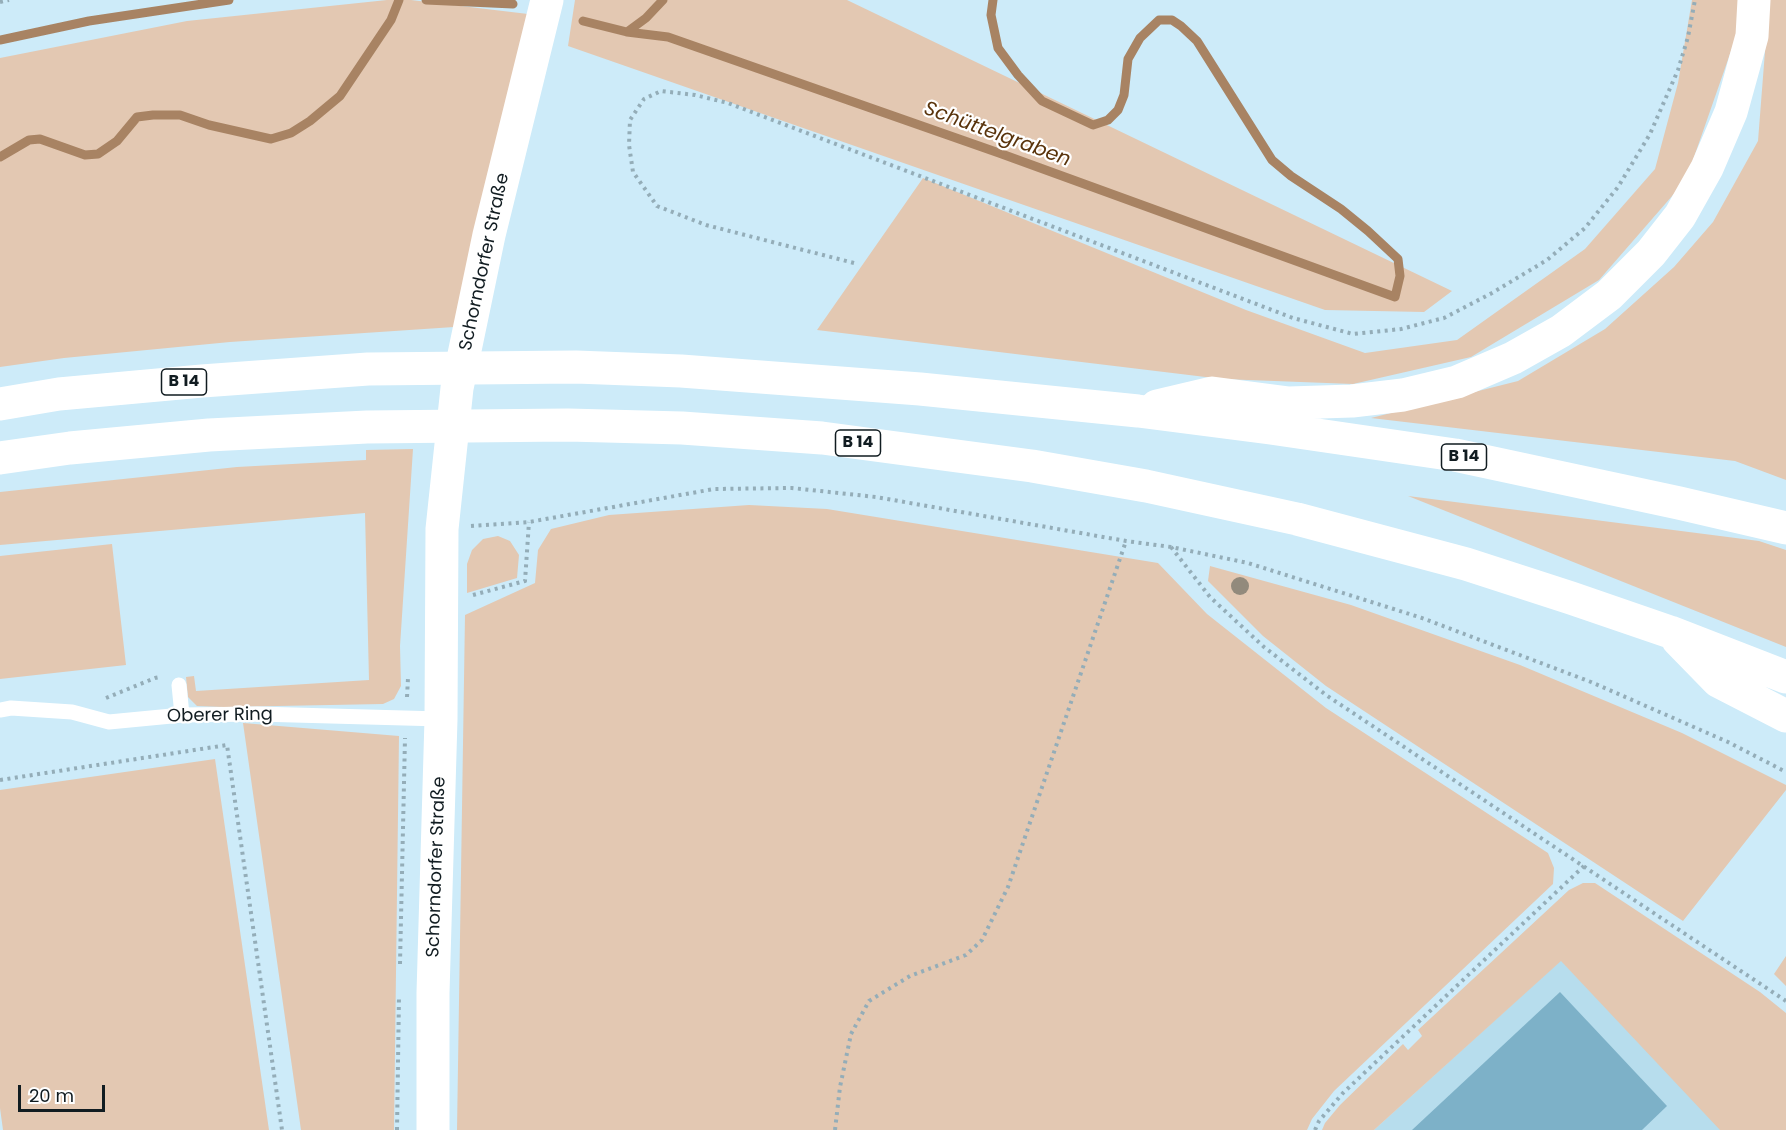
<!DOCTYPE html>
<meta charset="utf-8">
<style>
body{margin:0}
#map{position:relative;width:1786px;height:1130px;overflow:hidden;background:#cdebf9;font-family:Poppins,sans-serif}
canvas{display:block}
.scale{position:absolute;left:18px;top:1085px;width:87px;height:27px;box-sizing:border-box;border:3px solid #111c21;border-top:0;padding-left:8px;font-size:18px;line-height:21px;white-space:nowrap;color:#111c21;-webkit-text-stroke:4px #fff;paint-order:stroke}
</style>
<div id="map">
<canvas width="1786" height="1130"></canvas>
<div class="scale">20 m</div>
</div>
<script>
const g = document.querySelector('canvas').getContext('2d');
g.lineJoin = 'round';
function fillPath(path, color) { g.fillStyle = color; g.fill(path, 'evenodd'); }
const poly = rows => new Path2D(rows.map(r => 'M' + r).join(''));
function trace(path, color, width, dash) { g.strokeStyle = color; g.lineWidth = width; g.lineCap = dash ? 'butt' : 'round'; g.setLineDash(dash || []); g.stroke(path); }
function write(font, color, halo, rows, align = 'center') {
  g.font = font + ' Poppins,sans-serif'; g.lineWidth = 4.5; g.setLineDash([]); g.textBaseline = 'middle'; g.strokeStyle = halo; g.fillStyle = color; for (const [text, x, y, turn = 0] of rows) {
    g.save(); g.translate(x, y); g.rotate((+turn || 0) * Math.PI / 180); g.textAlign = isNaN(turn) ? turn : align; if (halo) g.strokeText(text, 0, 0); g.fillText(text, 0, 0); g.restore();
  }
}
fillPath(poly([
 [1561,960,1722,1130,1374,1130]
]), '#b7dded');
fillPath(poly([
 [387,0,411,0,528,14,484,325,230,342,64,358,0,367,0,58,187,21],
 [575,0,847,0,1452,291,1424,312,1325,310,568,46],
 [1692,0,1738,0,1738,31,1686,180,1599,280,1471,357,1353,384,1222,379,817,330,923,178,1246,310,1365,353,1457,340,1585,249,1655,169,1678,83],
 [1769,0,1786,0,1786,480,1735,461,1371,418,1518,381,1605,329,1674,267,1713,222,1758,141],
 [413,449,400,646,401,686,394,699,383,704,224,707,197,706,188,697,186,677,194,676,196,691,369,680,365,513,0,545,0,492,237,467,366,460,366,450],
 [1408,496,1759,541,1786,550,1786,647],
 [749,505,827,509,1158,563,1207,614,1326,708,1548,853,1554,868,1553,884,1334,1091,1312,1119,1307,1130,457,1130,465,615,535,583,538,550,551,529,609,515],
 [498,536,510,541,519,555,517,578,467,593,467,564,472,550,483,539],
 [112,544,126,665,0,679,0,556],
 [1210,566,1351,605,1520,665,1682,733,1786,785,1786,790,1683,921,1326,686,1263,636,1208,581],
 [243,723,399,736,394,1130,301,1130],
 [215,759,269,1130,3,1130,0,1108,0,790],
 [1583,883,1595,883,1760,992,1786,1013,1786,1130,1720,1130,1561,961,1374,1130,1322,1130,1325,1123,1340,1105,1403,1044,1408,1050,1422,1036,1418,1030,1569,890],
 [1786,956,1786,986,1774,974]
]), '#e3c8b2');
trace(poly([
 [426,0,513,4],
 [583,21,627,32,668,37,999,153,1395,297,1400,276,1398,259,1368,231,1341,209,1291,176,1272,160,1197,41,1181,26,1172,20,1159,20,1140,38,1128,59,1124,95,1118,110,1108,120,1093,125,1042,101,1018,75,998,48,991,15,993,0],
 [627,32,646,18,663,0],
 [0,40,89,21,229,0],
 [0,157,29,140,40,139,85,155,98,154,117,141,137,117,153,115,180,115,209,125,271,139,291,133,310,121,340,96,391,20,399,0]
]), '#a88363', 9);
fillPath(poly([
 [1560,992,1667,1106,1642,1130,1412,1130]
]), '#7db1c8');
trace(poly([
 [0,2,9,0],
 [854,263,706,225,657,206,633,172,629,145,630,120,644,99,661,91,695,95,728,103,1293,318,1353,334,1401,329,1444,318,1492,293,1547,260,1585,228,1618,187,1650,134,1678,70,1688,37,1695,0],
 [471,526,529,522,714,489,792,488,876,497,1126,541,1171,547,1248,563,1422,618,1591,682,1728,742,1786,772],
 [1171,547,1210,597,1264,647,1326,695,1786,1001],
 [473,595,525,581,529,522],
 [407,697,408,678],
 [106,698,155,678,160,677],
 [0,780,227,745,282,1130],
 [400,964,405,738],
 [397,1130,399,996],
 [835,1130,840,1087,851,1034,869,1001,910,976,966,955,982,940,1008,887,1126,541],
 [1315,1130,1319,1121,1343,1093,1584,866]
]), '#94adb8', 4, [3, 4.5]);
trace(poly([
 [179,685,182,715],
 [0,710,11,708,72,712,109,722,182,715,257,714,441,719]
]), '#fff', 15);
trace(poly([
 [433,1130,433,993,441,719,442,529,457,388,489,235,547,0]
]), '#fff', 33);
trace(poly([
 [0,404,59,394,202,381,368,369,576,367,681,371,920,389,1138,411,1270,428,1455,455,1679,503,1786,528],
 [1157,406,1212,393,1289,403,1352,401,1403,395,1457,382,1513,358,1561,331,1609,295,1651,253,1680,216,1707,168,1731,112,1752,36,1754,0],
 [0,458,70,448,209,435,367,427,568,425,682,428,822,438,1032,466,1146,486,1297,519,1466,564,1571,598,1670,632,1786,677],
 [1678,640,1718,681,1786,716]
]), '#fff', 33);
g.fillStyle = '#928a7c';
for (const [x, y] of [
 [1240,586]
]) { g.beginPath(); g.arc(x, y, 9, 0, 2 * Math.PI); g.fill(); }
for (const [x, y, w] of [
 [184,382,45],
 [858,443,45],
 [1464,457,45]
]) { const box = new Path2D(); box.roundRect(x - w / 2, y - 13, w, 26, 4.5); g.fillStyle = '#fff'; g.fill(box); trace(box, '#111c21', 1.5); }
write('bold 16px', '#111c21', null, [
 ["B 14",184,382],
 ["B 14",858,443],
 ["B 14",1464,457]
]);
write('18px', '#111c21', '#fff', [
 ["Schorndorfer Straße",485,262,-78],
 ["Oberer Ring",220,716,-1],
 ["Schorndorfer Straße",437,867,-88]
]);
write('italic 20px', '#59330b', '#fff', [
 ["Schüttelgraben",997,135,20]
]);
</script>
